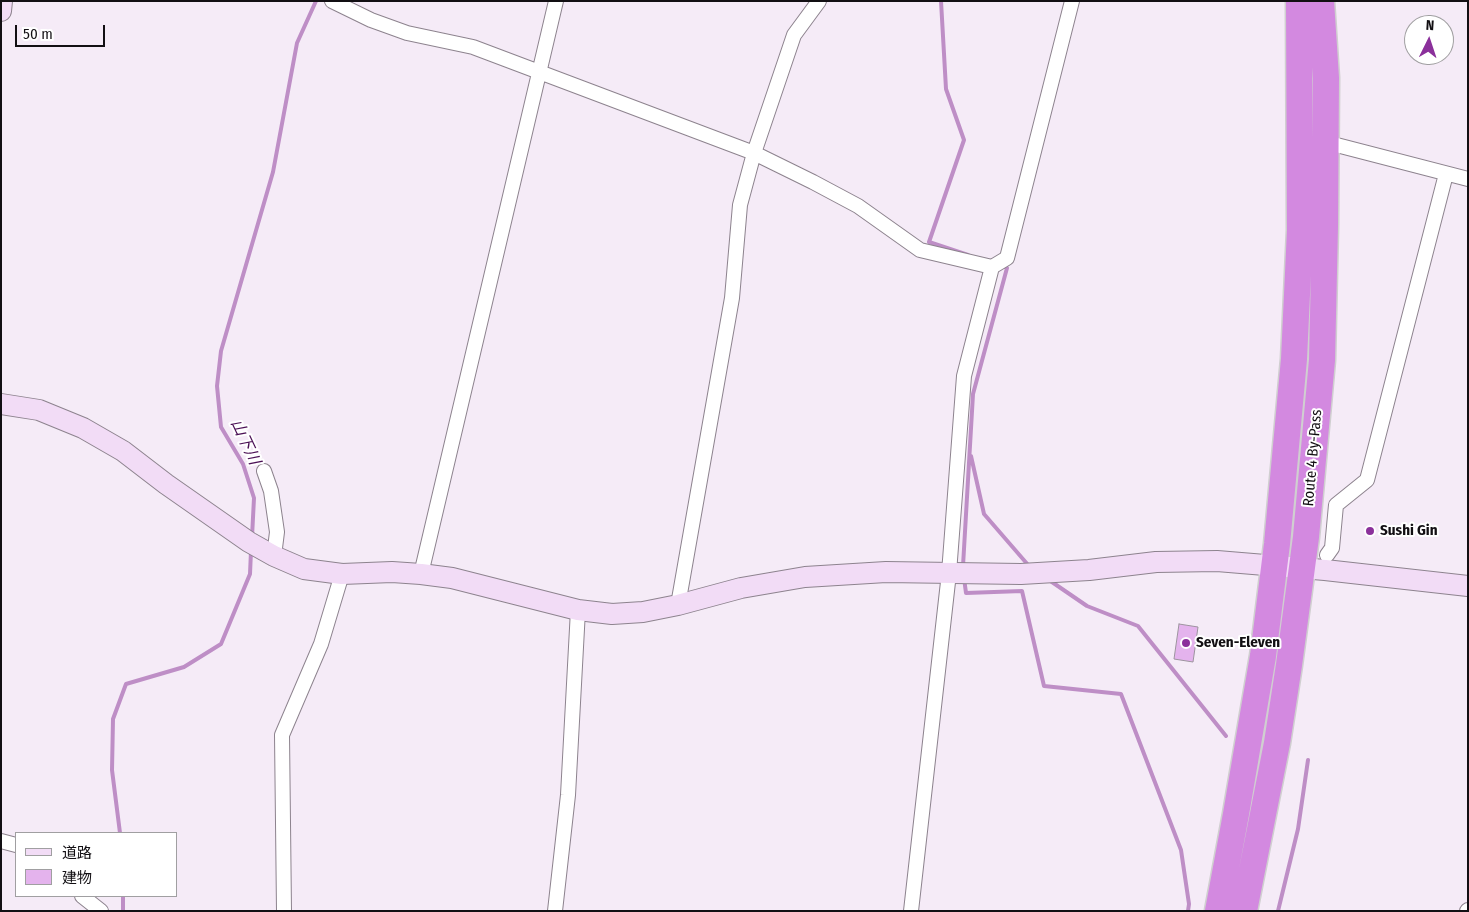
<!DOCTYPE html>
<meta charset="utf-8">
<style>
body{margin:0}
#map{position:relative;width:1469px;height:912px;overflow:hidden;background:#f5ebf7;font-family:"Fira Sans Condensed","Noto Sans JP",sans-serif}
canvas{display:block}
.frame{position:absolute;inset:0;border:2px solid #120f13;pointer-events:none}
.legend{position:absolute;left:15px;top:832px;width:162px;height:65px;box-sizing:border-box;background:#fff;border:1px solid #a09fa1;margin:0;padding:6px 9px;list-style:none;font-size:15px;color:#120f13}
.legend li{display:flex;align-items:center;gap:10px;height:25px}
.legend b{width:25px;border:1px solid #a09fa1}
.north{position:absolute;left:1404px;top:15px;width:50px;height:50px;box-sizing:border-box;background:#fff;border:1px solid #a09fa1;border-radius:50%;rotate:4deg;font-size:14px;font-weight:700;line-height:20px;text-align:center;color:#120f13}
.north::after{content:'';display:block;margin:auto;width:18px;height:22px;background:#8b309b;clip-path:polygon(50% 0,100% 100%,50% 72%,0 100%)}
.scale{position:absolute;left:15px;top:25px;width:90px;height:22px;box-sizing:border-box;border:2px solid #120f13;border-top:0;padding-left:6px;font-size:15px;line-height:18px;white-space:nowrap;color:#120f13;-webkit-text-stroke:4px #fff;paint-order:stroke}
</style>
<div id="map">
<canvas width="1469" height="912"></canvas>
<div class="frame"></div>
<ul class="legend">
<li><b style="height:6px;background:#f2dcf6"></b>道路</li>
<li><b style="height:14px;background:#e4b3ed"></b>建物</li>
</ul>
<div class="north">N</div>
<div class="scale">50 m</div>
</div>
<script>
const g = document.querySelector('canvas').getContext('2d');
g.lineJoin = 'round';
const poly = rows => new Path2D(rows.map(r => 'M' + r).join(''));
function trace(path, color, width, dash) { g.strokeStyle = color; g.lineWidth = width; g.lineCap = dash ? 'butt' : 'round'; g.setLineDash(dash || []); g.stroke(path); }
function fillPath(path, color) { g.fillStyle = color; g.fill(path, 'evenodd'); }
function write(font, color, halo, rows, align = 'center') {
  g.font = font + ' "Fira Sans Condensed","Noto Sans JP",sans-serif'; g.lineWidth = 4; g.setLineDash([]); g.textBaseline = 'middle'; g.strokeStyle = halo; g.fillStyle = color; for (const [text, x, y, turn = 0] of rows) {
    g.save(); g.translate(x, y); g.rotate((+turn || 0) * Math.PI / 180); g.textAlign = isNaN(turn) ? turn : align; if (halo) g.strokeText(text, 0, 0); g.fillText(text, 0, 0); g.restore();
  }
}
trace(poly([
 [941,1,946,89,964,140,929,242,968,255],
 [971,456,984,514,1029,566],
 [252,537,254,498,243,464,221,427,217,386,221,351,273,172,297,43,316,1],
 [963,566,973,394,1007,268,1000,265],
 [964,578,966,593,1022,591,1044,686,1121,694,1181,850,1189,904,1188,911],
 [1049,580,1087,606,1138,626,1226,736],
 [120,833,112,770,113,719,126,684,184,667,221,644,250,574,251,551],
 [123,911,123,896],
 [1278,911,1298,829,1308,760]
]), '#be8ec6', 4);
const building = poly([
 [1179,624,1198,627,1193,662,1174,659,1179,624]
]);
fillPath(building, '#e4b3ed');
trace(building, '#9d949f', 1);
const street = poly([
 [332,1,371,20,407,33,473,47,754,153,813,182,858,206,920,250,992,267],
 [1325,142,1468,179],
 [264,471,271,491,277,532,274,556],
 [1327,555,1332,548,1336,505,1367,480,1446,174],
 [421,574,556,1],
 [678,605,732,298,740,205,754,153,794,35,819,1],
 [1,841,16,845],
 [82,896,101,911],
 [284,911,282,735,321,644,342,574],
 [555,911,568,795,578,610],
 [911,911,949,573,964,376,992,267,1007,258,1072,1],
 [1467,911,1468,910]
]);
const secondary = poly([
 [1,11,2,1],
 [1,404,39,410,83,428,123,451,166,484,249,542,274,556,304,569,342,574,392,572,421,574,452,578,578,610,612,614,643,612,678,605,741,588,805,577,886,572,1021,574,1089,570,1156,562,1217,561,1325,570,1468,586]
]);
const highway = poly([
 [1218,911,1236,814,1263,656,1277,544,1294,359,1300,230,1299,1],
 [1244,911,1277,743,1289,665,1306,537,1322,360,1325,226,1326,78,1321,1]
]);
trace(street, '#8d838e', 16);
trace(secondary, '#8d838e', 22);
trace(highway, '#d0cfd0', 29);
trace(street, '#fff', 14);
trace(secondary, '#f2dcf6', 20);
trace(highway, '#d389e0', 26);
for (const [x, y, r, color] of [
 [1370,531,5,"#8b309b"],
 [1186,643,5,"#8b309b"]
]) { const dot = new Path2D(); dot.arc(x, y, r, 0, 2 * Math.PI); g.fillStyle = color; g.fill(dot); trace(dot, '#fff', 2); }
write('15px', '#120f13', '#fff', [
 ["Route 4 By-Pass",1313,458,-85]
]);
write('bold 15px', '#120f13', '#fff', [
 ["Sushi Gin",1380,531],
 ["Seven-Eleven",1196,643]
], 'left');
write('italic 16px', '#4b1055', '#fff', [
 ["山下川",245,442,65]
]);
</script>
